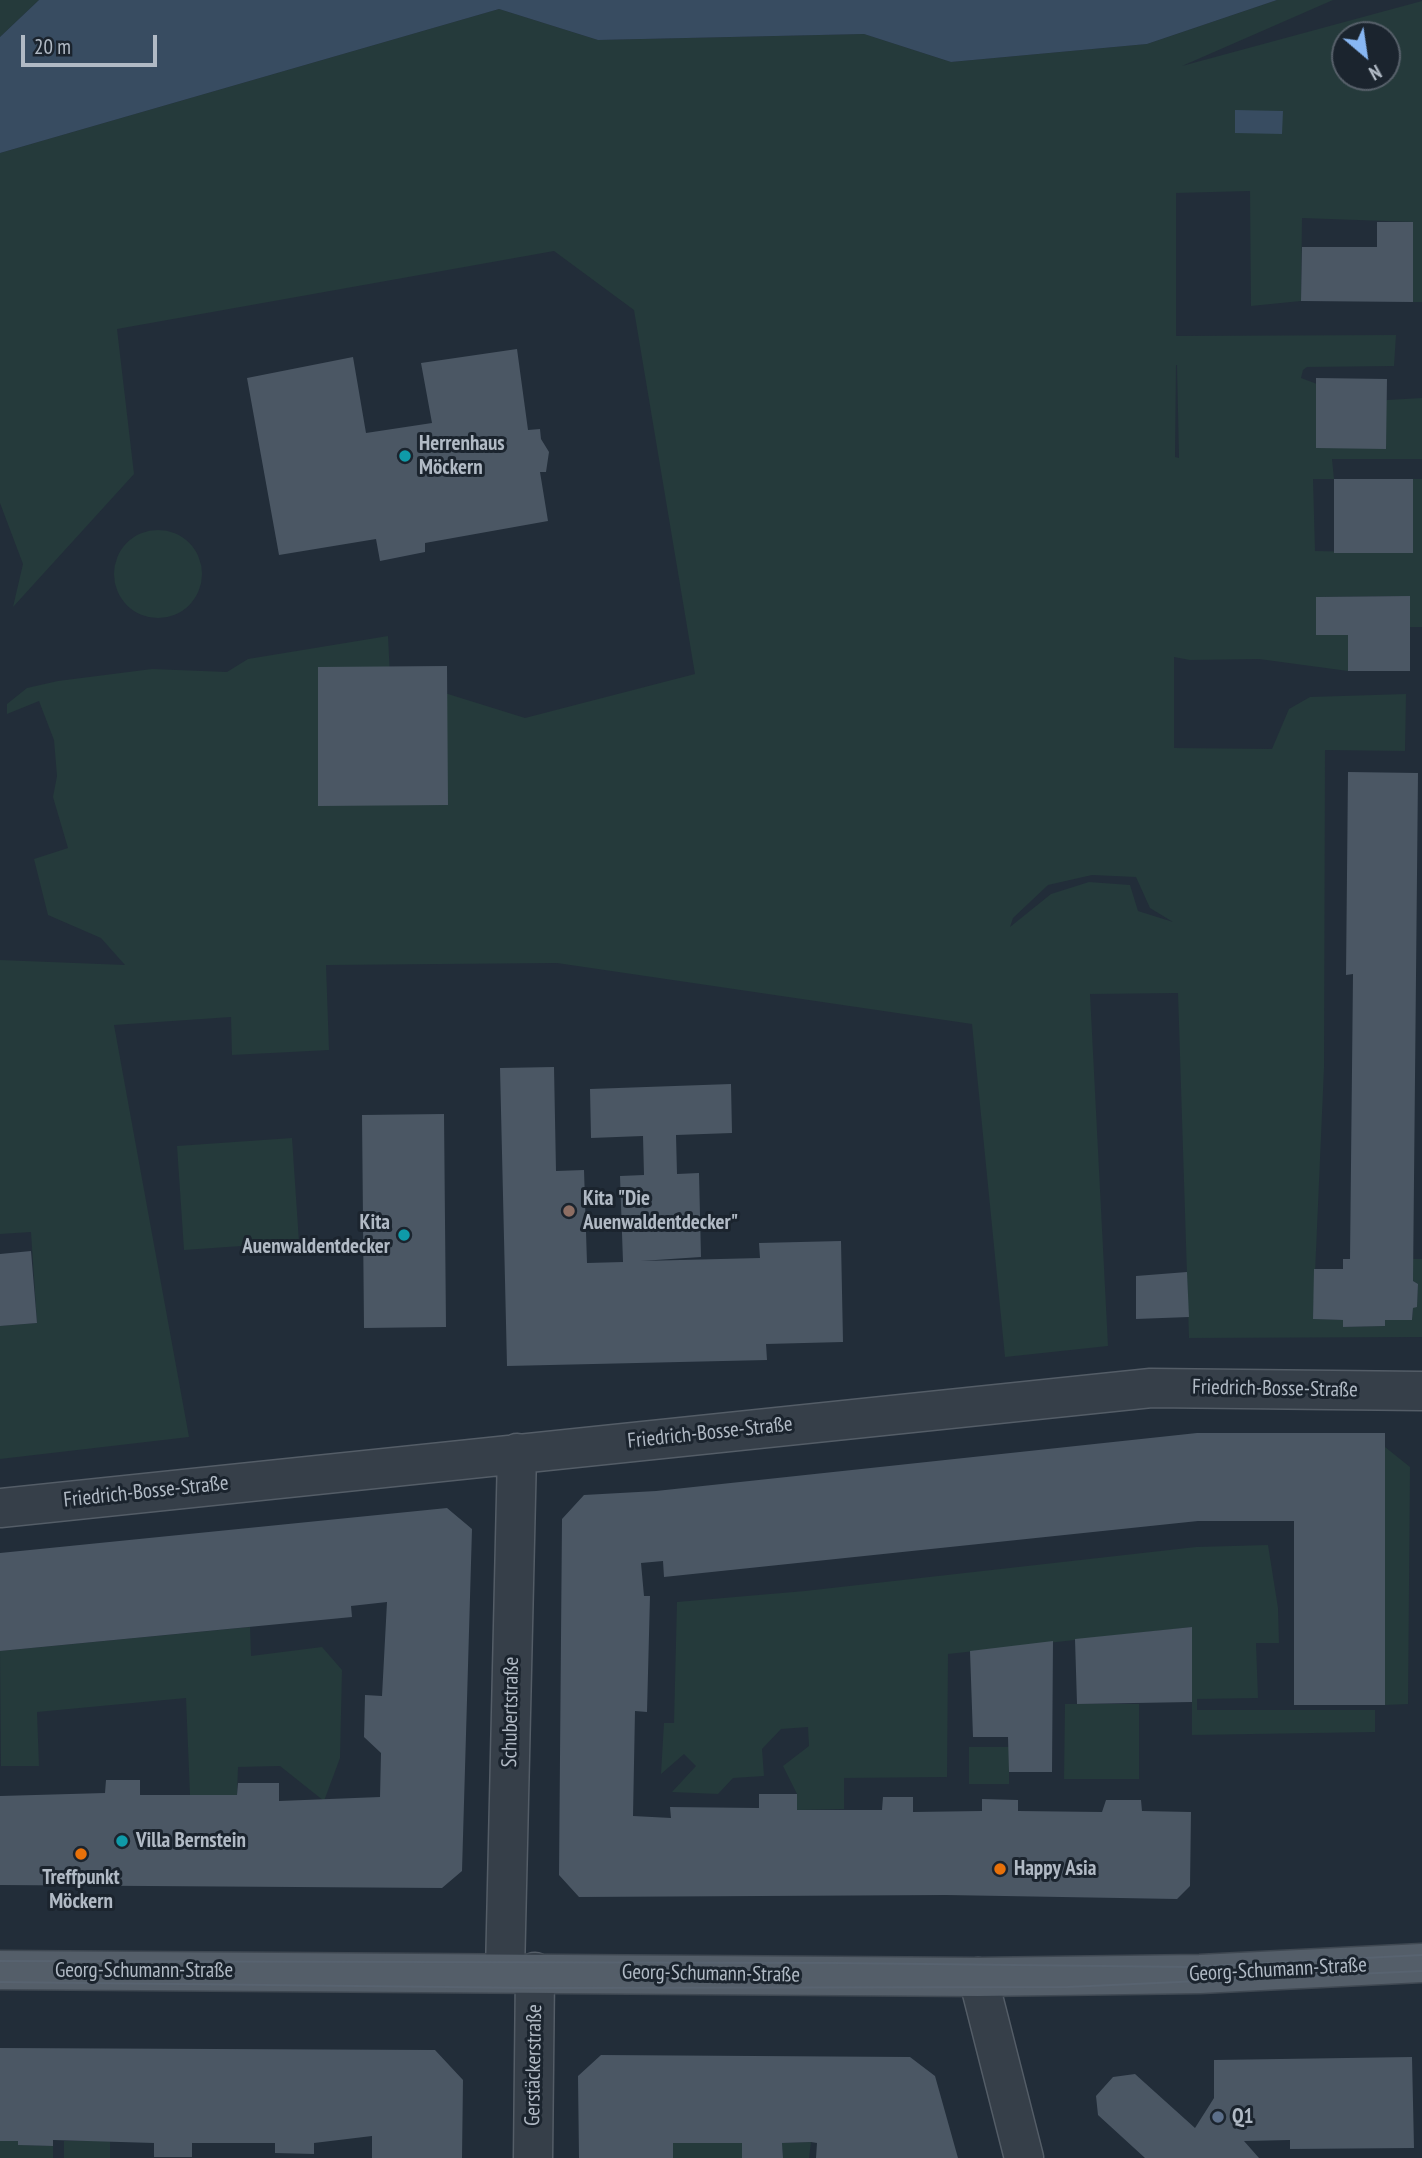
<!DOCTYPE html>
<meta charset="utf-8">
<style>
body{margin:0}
#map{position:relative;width:1422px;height:2158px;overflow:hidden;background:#222d39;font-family:"PT Sans Narrow",sans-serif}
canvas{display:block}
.north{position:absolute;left:1331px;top:21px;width:70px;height:70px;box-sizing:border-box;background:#1b242e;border:2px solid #57606a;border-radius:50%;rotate:151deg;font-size:19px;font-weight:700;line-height:28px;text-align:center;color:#b1bac5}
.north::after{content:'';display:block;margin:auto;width:24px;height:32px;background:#88b7f3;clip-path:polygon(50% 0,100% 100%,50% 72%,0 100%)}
.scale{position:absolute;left:21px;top:35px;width:136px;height:32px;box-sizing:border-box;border:4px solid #b1bac5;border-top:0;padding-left:9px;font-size:21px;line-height:24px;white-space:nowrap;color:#b1bac5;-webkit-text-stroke:5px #1b242e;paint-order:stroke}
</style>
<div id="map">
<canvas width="1422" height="2158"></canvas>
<div class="north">N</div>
<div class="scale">20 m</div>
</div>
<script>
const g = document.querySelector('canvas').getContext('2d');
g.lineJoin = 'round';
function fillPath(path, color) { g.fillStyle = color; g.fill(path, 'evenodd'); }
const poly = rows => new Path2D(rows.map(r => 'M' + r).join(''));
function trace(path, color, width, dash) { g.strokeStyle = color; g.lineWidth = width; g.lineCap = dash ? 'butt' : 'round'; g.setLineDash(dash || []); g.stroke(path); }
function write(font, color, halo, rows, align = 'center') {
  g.font = font + ' "PT Sans Narrow",sans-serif'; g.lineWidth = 6; g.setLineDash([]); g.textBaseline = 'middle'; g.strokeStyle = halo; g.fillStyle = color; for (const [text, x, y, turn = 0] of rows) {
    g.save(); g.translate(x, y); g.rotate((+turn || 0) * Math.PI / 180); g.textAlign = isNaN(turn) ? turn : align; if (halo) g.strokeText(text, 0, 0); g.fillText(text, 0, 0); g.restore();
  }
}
fillPath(poly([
 [0,0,39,0,0,37],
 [1277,0,1333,0,1182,66,1422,1,1422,302,1413,302,1413,222,1302,218,1301,301,1251,306,1250,191,1176,193,1176,336,1396,335,1394,366,1307,367,1303,370,1301,378,1317,384,1316,448,1387,400,1422,398,1422,459,1332,459,1334,479,1313,479,1315,551,1412,553,1413,479,1422,479,1422,627,1410,627,1409,596,1317,597,1348,635,1348,671,1259,659,1190,660,1174,657,1174,748,1272,749,1289,709,1310,697,1406,694,1405,751,1325,750,1324,1068,1313,1319,1343,1320,1343,1327,1385,1326,1385,1320,1412,1320,1413,1308,1417,1306,1418,1284,1413,1281,1413,1259,1422,1259,1422,1337,1189,1338,1178,993,1090,994,1108,1346,1005,1357,972,1024,557,963,326,965,329,1050,232,1055,231,1017,114,1025,189,1437,0,1459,0,1326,37,1323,31,1232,0,1234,0,960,125,965,101,938,48,915,34,859,68,848,53,797,57,776,54,740,39,701,7,714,7,704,27,688,58,681,152,669,227,672,248,659,388,636,390,676,525,718,695,674,634,310,554,251,117,329,134,474,13,607,23,564,0,503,0,153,499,9,598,40,864,34,951,62,1147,44],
 [1345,35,1387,35,1387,77,1345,77],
 [1176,365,1177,365,1179,458,1175,457],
 [1092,875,1136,877,1150,908,1173,922,1138,911,1130,885,1089,882,1051,894,1010,927,1013,918,1048,885],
 '114 574a44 44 0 1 1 88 0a44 44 0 1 1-88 0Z',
 [292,1138,299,1242,184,1250,177,1146],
 [1385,1447,1410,1467,1408,1704,1385,1705],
 [1268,1545,1278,1608,1279,1643,1256,1643,1258,1698,1197,1699,1197,1710,1375,1710,1375,1732,1192,1735,1192,1627,948,1654,947,1777,844,1778,844,1809,797,1810,797,1794,783,1766,809,1746,808,1727,781,1729,762,1749,764,1776,733,1778,718,1794,672,1792,696,1766,684,1754,661,1774,664,1723,674,1723,677,1602,805,1591,1196,1547],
 [250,1627,251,1656,322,1647,342,1670,340,1758,324,1801,280,1766,238,1767,237,1795,190,1795,186,1698,37,1712,39,1766,1,1766,0,1651],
 [1065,1704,1139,1704,1139,1779,1064,1779],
 [969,1747,1009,1747,1009,1784,969,1784],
 [0,2141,18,2141,19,2145,53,2146,53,2158,0,2158],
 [64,2141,110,2141,110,2158,64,2158],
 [811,2142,809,2158,783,2158,782,2143],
 [671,2143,742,2143,742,2158,774,2158,672,2158]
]), '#253a3b');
fillPath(poly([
 [39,0,1277,0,1147,44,951,62,864,34,598,40,499,9,0,153,0,37],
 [1235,110,1283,111,1282,134,1235,133]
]), '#384c61');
fillPath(poly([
 [1377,222,1413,222,1413,302,1301,301,1302,247,1377,247],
 [517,349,528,430,540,429,541,439,549,452,546,472,540,472,548,521,425,543,425,552,380,561,376,539,279,555,247,378,353,357,366,433,432,423,421,363],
 [1316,378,1387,379,1386,449,1316,448],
 [1334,479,1413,479,1413,553,1334,553],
 [1410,596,1410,671,1348,671,1348,635,1316,635,1316,597],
 [447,666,448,805,318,806,318,667],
 [1348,772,1418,773,1413,1281,1418,1284,1417,1307,1413,1308,1412,1320,1385,1320,1385,1326,1343,1327,1343,1320,1313,1319,1314,1269,1343,1269,1343,1259,1350,1259,1353,974,1346,975],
 [554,1067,556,1171,584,1170,587,1263,623,1262,620,1176,644,1175,643,1136,591,1138,590,1089,731,1084,732,1133,676,1135,677,1174,699,1173,701,1257,641,1261,760,1258,759,1243,841,1241,843,1342,766,1344,767,1360,507,1366,500,1068],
 [444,1114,446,1327,364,1328,362,1115],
 [31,1251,37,1323,0,1326,0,1254],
 [1187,1272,1189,1317,1136,1319,1136,1276],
 [1197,1433,1385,1433,1385,1705,1294,1705,1294,1521,1198,1521,664,1577,663,1561,641,1563,644,1596,650,1596,647,1712,635,1711,633,1816,671,1818,670,1807,759,1808,759,1794,797,1794,797,1810,882,1810,883,1797,913,1797,913,1812,982,1811,982,1799,1018,1800,1018,1811,1102,1812,1106,1800,1141,1800,1142,1811,1191,1812,1190,1886,1177,1899,946,1895,579,1897,559,1875,562,1519,584,1495,656,1491],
 [447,1508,472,1529,462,1871,442,1888,0,1885,0,1796,105,1793,106,1780,140,1780,140,1795,237,1795,238,1783,279,1783,279,1801,380,1797,381,1753,364,1737,365,1695,382,1696,387,1602,351,1606,352,1617,0,1651,0,1553],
 [1192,1627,1192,1702,1077,1704,1075,1639],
 [1053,1641,1052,1772,1009,1772,1008,1737,973,1737,970,1651],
 [0,2048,435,2050,463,2080,462,2158,372,2158,372,2136,314,2143,314,2154,275,2153,275,2143,192,2143,192,2157,154,2157,154,2143,53,2140,53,2146,18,2145,18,2141,0,2141],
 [601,2055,910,2057,935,2076,958,2158,816,2158,817,2143,811,2142,782,2143,783,2158,742,2158,742,2143,673,2143,673,2158,579,2158,578,2076],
 [1412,2057,1414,2148,1290,2149,1290,2140,1244,2141,1259,2158,1145,2158,1098,2115,1096,2096,1113,2077,1135,2074,1195,2128,1214,2098,1214,2060]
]), '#4b5764');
const minor = poly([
 [0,1508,1151,1388,1422,1391],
 [505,1972,517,1453],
 [978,1977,1024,2158],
 [533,2158,535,1972]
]);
const major = poly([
 [0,1970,978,1977,1200,1974,1422,1963]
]);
trace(minor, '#545d67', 41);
trace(major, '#3f4852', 41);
trace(minor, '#363f49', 38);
trace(major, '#545e69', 38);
trace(poly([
 [0,1961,838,1963,1191,1967,1422,1955],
 [0,1982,535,1988,1068,1987,1422,1971]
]), '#586370', 2);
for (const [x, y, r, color] of [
 [405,456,7,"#0f9aa8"],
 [569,1211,7,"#8d6e63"],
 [404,1235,7,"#0f9aa8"],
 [122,1841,7,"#0f9aa8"],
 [81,1854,7,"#e8710a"],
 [1000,1869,7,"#e8710a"],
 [1218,2117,7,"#5c6f8a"]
]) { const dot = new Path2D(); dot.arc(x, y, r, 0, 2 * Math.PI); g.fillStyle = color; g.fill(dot); trace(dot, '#1b242e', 2.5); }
write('bold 21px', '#b1bac5', '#1b242e', [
 ["Herrenhaus",419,444],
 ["Möckern",419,468],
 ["Kita \"Die",583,1199],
 ["Auenwaldentdecker\"",583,1223],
 ["Kita",390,1223,"right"],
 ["Auenwaldentdecker",390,1247,"right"],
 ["Villa Bernstein",136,1841],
 ["Happy Asia",1014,1869],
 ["Treffpunkt",81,1878,"center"],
 ["Möckern",81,1902,"center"],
 ["Q1",1232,2117]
], 'left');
write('21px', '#b1bac5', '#1b242e', [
 ["Friedrich-Bosse-Straße",1275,1389,1],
 ["Friedrich-Bosse-Straße",710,1433,-6],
 ["Friedrich-Bosse-Straße",146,1492,-6],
 ["Schubertstraße",511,1712,-89],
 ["Georg-Schumann-Straße",1278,1970,-3],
 ["Georg-Schumann-Straße",144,1971],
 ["Georg-Schumann-Straße",711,1974,1],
 ["Gerstäckerstraße",534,2065,-89]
]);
</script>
